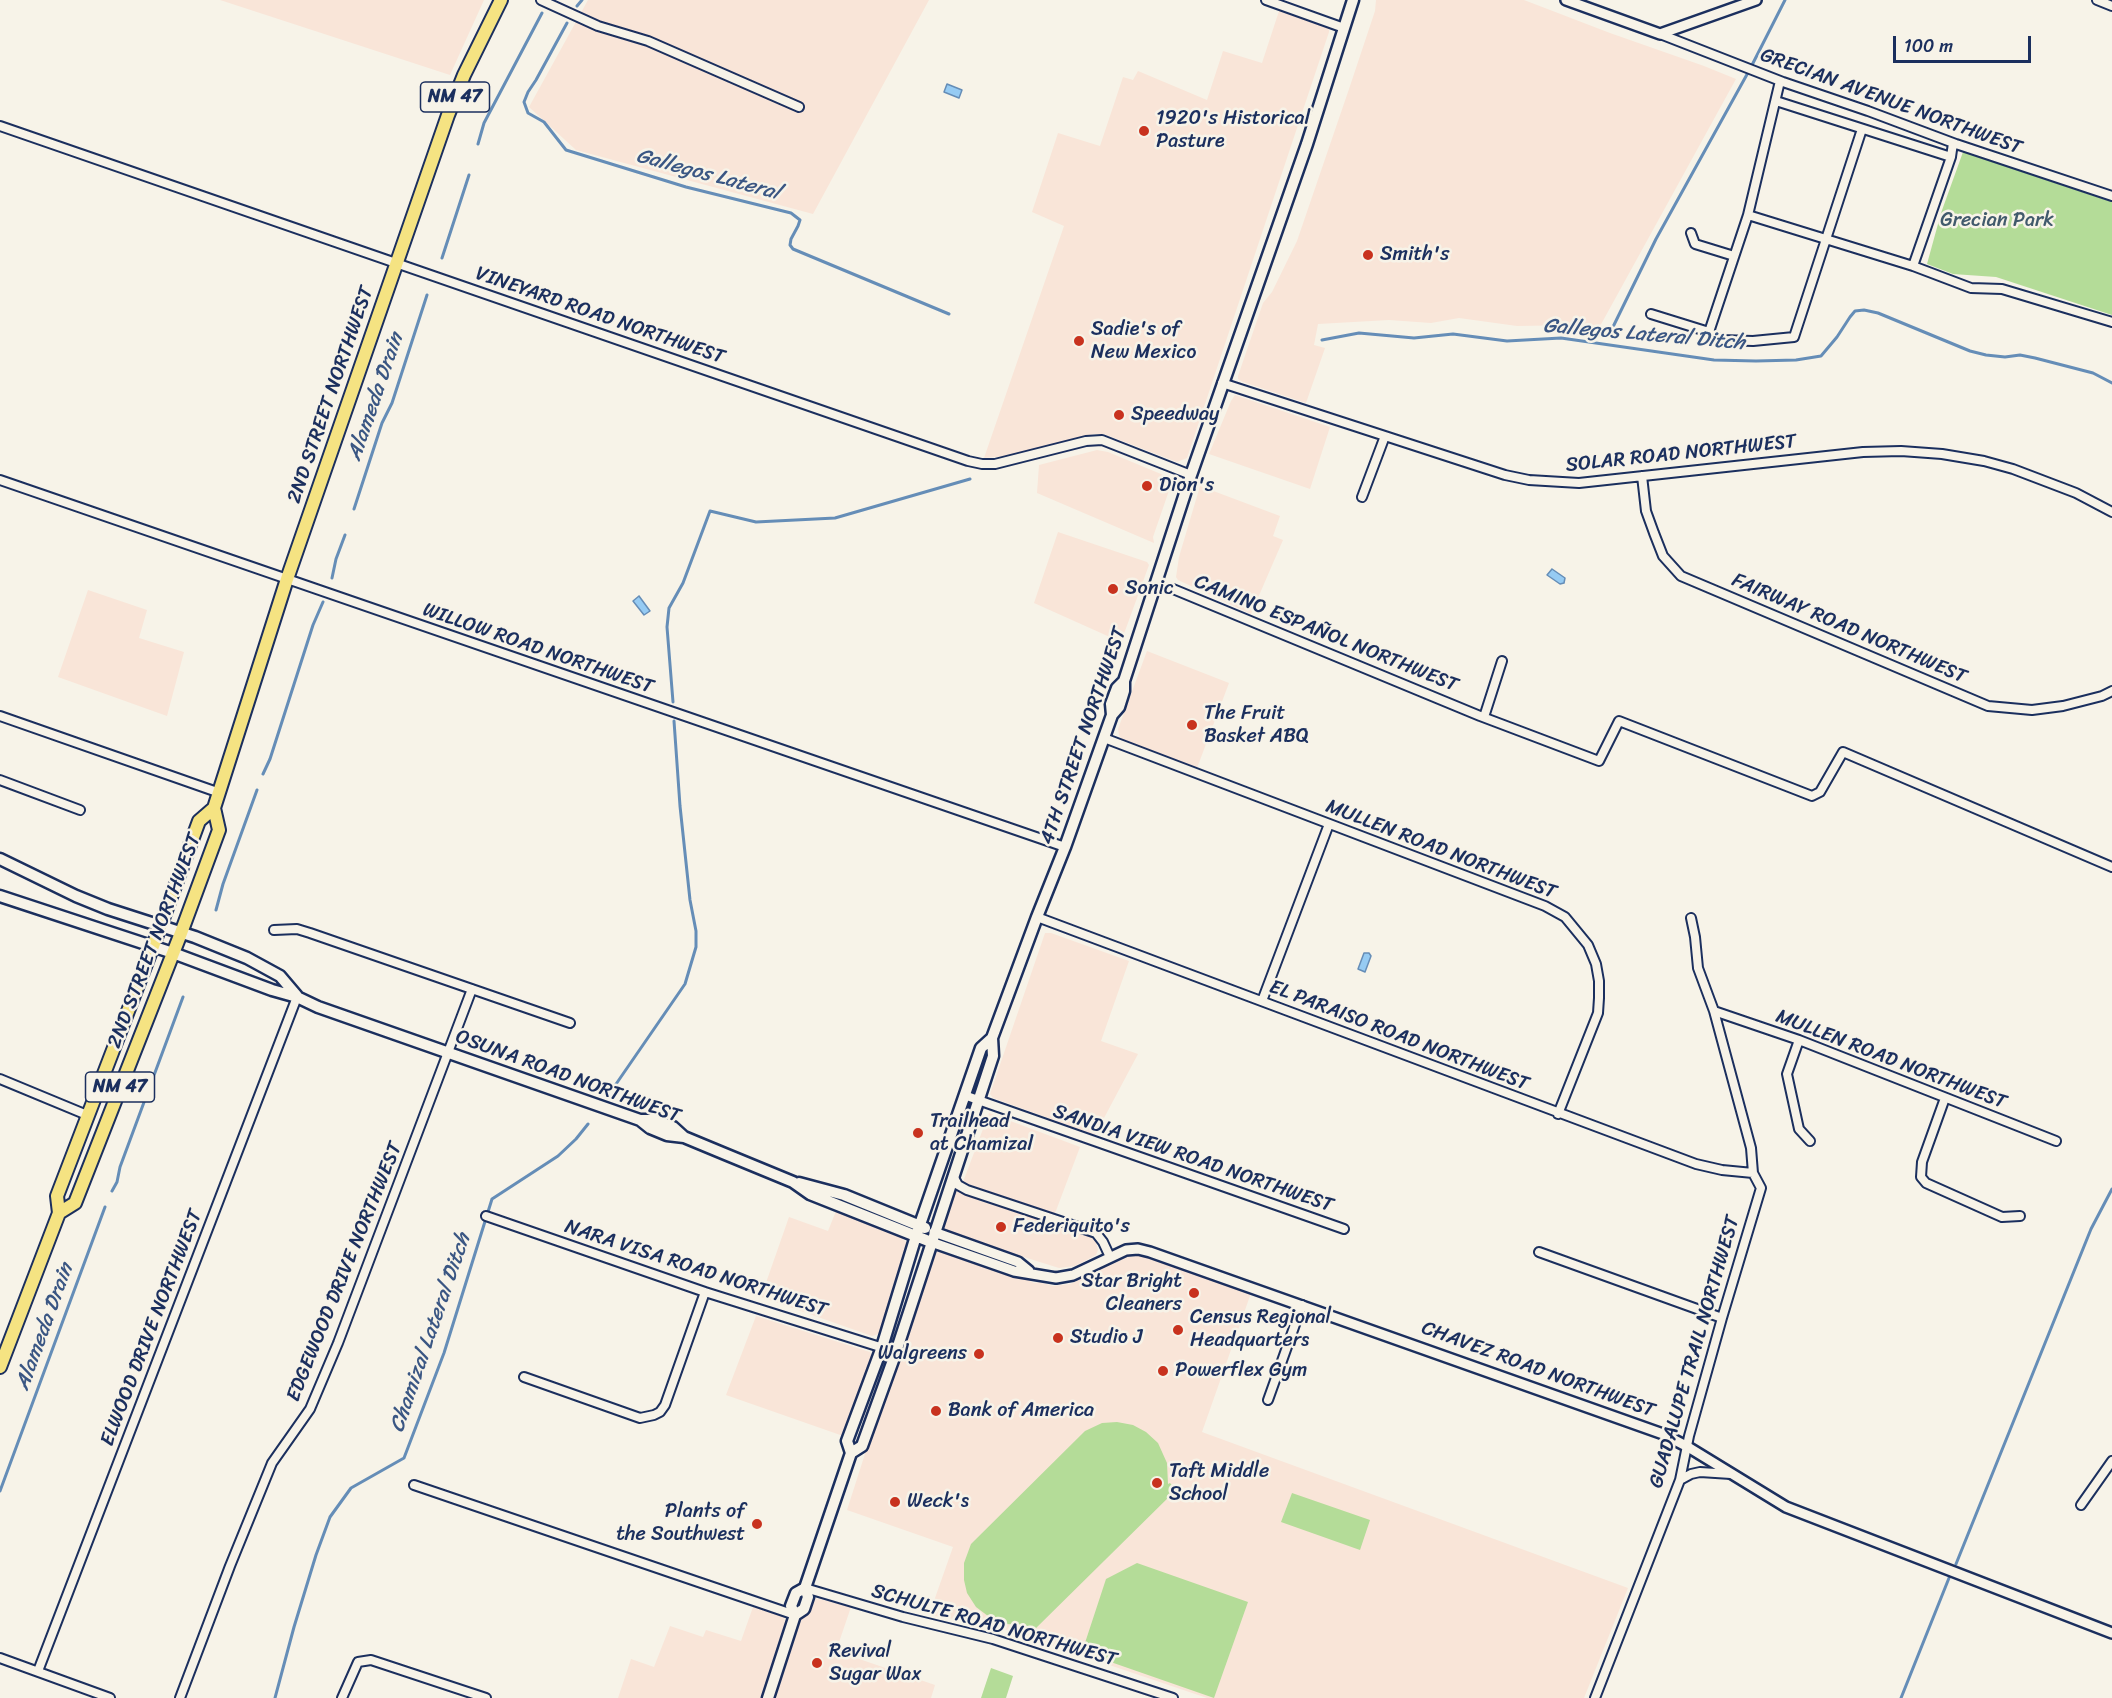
<!DOCTYPE html>
<meta charset="utf-8">
<style>
body{margin:0}
#map{position:relative;width:2112px;height:1698px;overflow:hidden;background:#f7f3e8;font-family:Sriracha,sans-serif}
canvas{display:block}
.scale{position:absolute;left:1893px;top:36px;width:138px;height:27px;box-sizing:border-box;border:3px solid #1b2f5e;border-top:0;padding-left:8px;font-size:18px;line-height:21px;white-space:nowrap;color:#1b2f5e;-webkit-text-stroke:4px #f7f3e8;paint-order:stroke}
</style>
<div id="map">
<canvas width="2112" height="1698"></canvas>
<div class="scale">100 m</div>
</div>
<script>
const g = document.querySelector('canvas').getContext('2d');
g.lineJoin = 'round';
function fillPath(path, color) { g.fillStyle = color; g.fill(path, 'evenodd'); }
const poly = rows => new Path2D(rows.map(r => 'M' + r).join(''));
function trace(path, color, width, dash) { g.strokeStyle = color; g.lineWidth = width; g.lineCap = dash ? 'butt' : 'round'; g.setLineDash(dash || []); g.stroke(path); }
function write(font, color, halo, rows, align = 'center') {
  g.font = font + ' Sriracha,sans-serif'; g.lineWidth = 5; g.setLineDash([]); g.textBaseline = 'middle'; g.strokeStyle = halo; g.fillStyle = color; for (const [text, x, y, turn = 0] of rows) {
    g.save(); g.translate(x, y); g.rotate((+turn || 0) * Math.PI / 180); g.textAlign = isNaN(turn) ? turn : align; if (halo) g.strokeText(text, 0, 0); g.fillText(text, 0, 0); g.restore();
  }
}
fillPath(poly([
 [220,0,484,0,450,75],
 [588,0,929,0,813,214,576,150,529,107],
 [1376,0,1524,0,1610,33,1704,66,1736,79,1599,328,1579,325,1517,326,1459,318,1431,323,1389,320,1318,324,1314,345,1325,348,1306,403,1243,382,1238,379,1238,376,1263,303,1272,292,1297,241,1349,89,1375,11],
 [1279,11,1329,28,1329,32,1187,458,1177,462,1104,434,1094,434,1008,456,984,458,1064,226,1032,212,1058,133,1100,146,1123,77,1133,80,1138,71,1207,100,1223,51,1262,63],
 [1235,395,1330,427,1310,489,1209,454,1231,401],
 [1097,450,1108,452,1173,479,1153,537,1154,543,1037,493,1039,465],
 [1200,486,1280,516,1273,536,1283,540,1251,614,1178,580,1176,577,1179,557],
 [1058,532,1147,562,1149,565,1121,642,1034,603],
 [88,590,147,610,139,638,184,652,167,716,58,677],
 [1147,651,1229,683,1197,768,1123,741,1119,735,1118,729],
 [1045,933,1051,933,1129,961,1101,1041,1138,1054,1095,1135,993,1098,990,1094],
 [989,1113,1080,1147,1054,1216,963,1182],
 [954,1187,980,1201,1089,1235,1096,1242,1098,1250,1096,1255,1075,1266,1059,1268,960,1237,946,1230,943,1223],
 [836,1211,901,1237,907,1243,908,1246,882,1331,876,1335,872,1336,761,1297,789,1217,828,1231],
 [945,1250,1014,1273,1034,1283,1040,1282,1053,1286,1070,1284,1128,1257,1145,1255,1251,1293,1202,1432,1628,1588,1584,1698,1207,1698,991,1625,929,1615,953,1547,847,1510,872,1432,909,1333,932,1257,937,1251],
 [756,1316,870,1352,873,1359,846,1437,726,1395],
 [811,1597,851,1607,836,1651,935,1685,931,1698,776,1698,802,1615],
 [753,1607,784,1616,785,1622,760,1698,618,1698,631,1659,654,1667,670,1626,703,1637,706,1630,741,1641]
]), '#f9e5d8');
fillPath(poly([
 [1963,152,2112,202,2112,315,1996,277,1953,274,1927,264,1941,213],
 [1117,1422,1133,1425,1146,1432,1158,1443,1167,1463,1168,1484,1170,1483,1176,1490,1033,1631,1025,1625,1005,1624,992,1619,976,1607,967,1593,964,1580,964,1563,971,1544,1085,1431,1102,1423],
 [1292,1493,1370,1520,1360,1550,1281,1522],
 [1137,1563,1248,1602,1214,1698,1082,1652,1106,1579],
 [991,1668,1013,1676,1006,1698,981,1698]
]), '#b4dc98');
const water = poly([
 [947,84,962,90,959,98,944,92,947,84],
 [1552,569,1565,578,1564,583,1560,584,1547,575,1552,569],
 [639,596,650,611,644,615,633,601,639,596],
 [1364,953,1369,953,1371,956,1365,972,1358,969,1364,953]
]);
fillPath(water, '#96cbf3');
trace(water, '#658db7', 1.5);
trace(poly([
 [577,6,582,0],
 [567,23,536,80,528,92,524,102,528,113,544,122,566,150,686,187,791,213,800,220,798,226,791,239,790,245,793,249,949,314],
 [478,144,484,123,542,13],
 [442,258,469,175],
 [1610,333,1656,239,1750,69,1785,0],
 [1322,340,1359,333,1414,338,1453,334,1507,341,1561,338,1714,360,1756,361,1796,360,1821,356,1837,337,1850,317,1855,311,1864,310,1878,313,1970,351,1986,355,2005,357,2020,355,2035,358,2093,373,2112,383],
 [354,509,382,423,392,403,427,295],
 [332,578,336,559,345,535],
 [673,702,667,627,669,608,683,583,710,511,756,522,835,518,970,479],
 [263,774,270,759,313,625,323,602],
 [216,910,223,884,257,790],
 [614,1087,685,984,696,947,696,931,690,900,680,806,674,721],
 [112,1191,117,1182,120,1167,183,997],
 [0,1491,105,1207],
 [1956,1564,2091,1229,2112,1189],
 [275,1698,294,1627,316,1555,330,1517,351,1488,404,1458,444,1353,492,1199,558,1156,576,1139,588,1124],
 [1901,1698,1949,1578]
]), '#658db7', 3);
const minor = poly([
 [541,0,598,26,648,41,799,107],
 [1266,0,1344,28],
 [2097,0,2112,6],
 [1660,34,1783,82,1868,111,1956,144,2112,196],
 [1776,101,1951,157],
 [0,126,968,461,982,464,995,464,1086,441,1102,440,1191,475],
 [1748,215,1913,266,1971,288,2002,289,2112,322],
 [1691,233,1695,244,1734,256],
 [1913,266,1951,157,1953,143],
 [1651,314,1709,332,1721,340,1753,341,1794,337,1862,129],
 [1709,332,1748,215,1780,81],
 [1222,383,1505,475,1529,480,1579,483,1863,452,1901,451,1942,454,1984,461,2013,469,2076,493,2112,512],
 [1642,476,1646,511,1654,533,1663,556,1681,576,1988,706,2032,710,2063,706,2102,696,2112,691],
 [0,480,1065,847],
 [1362,497,1385,436],
 [1155,588,1173,589,1480,716,1599,761,1619,721,1812,796,1820,792,1843,752,2112,867],
 [0,716,220,793],
 [1484,717,1502,661],
 [1104,738,1545,906,1565,917,1588,945,1596,964,1599,981,1599,998,1598,1013,1558,1114],
 [0,780,80,810],
 [1037,917,1696,1164,1722,1170,1753,1173],
 [274,930,297,929,310,933,570,1023],
 [1262,1001,1329,824],
 [1714,1011,1799,1040,2056,1141],
 [1799,1040,1787,1074,1799,1129,1810,1141],
 [0,1079,87,1115],
 [964,1095,1344,1229],
 [1945,1098,1922,1162,1921,1177,1926,1183,2002,1217,2020,1216],
 [953,1176,958,1185,967,1190,1096,1233,1103,1242,1110,1257],
 [486,1216,705,1292,896,1352],
 [1539,1252,1722,1318],
 [524,1377,640,1418,654,1415,660,1412,665,1405,705,1292],
 [1268,1400,1302,1305],
 [1680,1480,1691,1474,1700,1472,1731,1474],
 [414,1485,795,1615],
 [2081,1505,2112,1461],
 [805,1588,903,1617,993,1639,1173,1698],
 [0,1658,110,1698],
 [38,1671,297,997],
 [180,1698,230,1566,272,1463,310,1409,338,1343,472,989],
 [342,1698,358,1662,371,1660,486,1698],
 [1595,1698,1680,1480,1689,1436,1722,1318,1761,1188,1753,1173,1751,1148,1714,1011,1698,968,1695,937,1691,918]
]);
const tertiary = poly([
 [1566,0,1660,34,1756,0],
 [934,1232,1018,1262,1029,1271],
 [931,1242,1014,1271,1056,1278,1073,1275,1126,1250,1138,1249,1150,1252,1663,1434,1688,1447,1786,1507,2112,1633]
]);
const secondary = poly([
 [1112,715,1119,707,1124,691,1124,681],
 [0,859,76,896,108,909,195,937,247,958,280,976,297,996],
 [0,896,173,953,272,990,297,997,318,1007,640,1120,650,1128,667,1135,684,1137,725,1154,793,1182,810,1194,931,1242],
 [640,1120,656,1120,673,1127,684,1137],
 [799,1183,844,1195,925,1228],
 [851,1453,847,1441,882,1347,916,1236,981,1048,992,1038],
 [795,1615,791,1606,796,1593,805,1588,851,1453,862,1446,896,1352,993,1056,992,1038,1037,917,1065,847,1112,715,1111,704,1117,688,1124,681,1191,475,1307,144,1353,0],
 [768,1698,795,1615,804,1609,808,1597,805,1588]
]);
const primary = poly([
 [59,1213,75,1203,181,933,219,830,214,808,287,579,448,115,464,75,501,0],
 [0,1367,59,1213,57,1196,153,946,199,821,214,808]
]);
trace(minor, '#1b2f5e', 12);
trace(tertiary, '#1b2f5e', 14);
trace(secondary, '#1b2f5e', 15);
trace(primary, '#1b2f5e', 16);
trace(minor, '#f7f3e8', 8);
trace(tertiary, '#f7f3e8', 9);
trace(secondary, '#f7f3e8', 10);
trace(primary, '#f5e382', 12);
for (const [x, y, r, color] of [
 [1144,131,6,"#c8321e"],
 [1368,255,6,"#c8321e"],
 [1079,341,6,"#c8321e"],
 [1119,415,6,"#c8321e"],
 [1147,486,6,"#c8321e"],
 [1113,589,6,"#c8321e"],
 [1192,725,6,"#c8321e"],
 [918,1133,6,"#c8321e"],
 [1001,1227,6,"#c8321e"],
 [1194,1293,6,"#c8321e"],
 [1178,1330,6,"#c8321e"],
 [1058,1338,6,"#c8321e"],
 [979,1354,6,"#c8321e"],
 [1163,1371,6,"#c8321e"],
 [936,1411,6,"#c8321e"],
 [1157,1483,6,"#c8321e"],
 [895,1502,6,"#c8321e"],
 [757,1524,6,"#c8321e"],
 [817,1663,6,"#c8321e"]
]) { const dot = new Path2D(); dot.arc(x, y, r, 0, 2 * Math.PI); g.fillStyle = color; g.fill(dot); trace(dot, '#f7f3e8', 2); }
for (const [x, y, w] of [
 [455,97,69],
 [120,1087,69]
]) { const box = new Path2D(); box.roundRect(x - w / 2, y - 15, w, 30, 4.5); g.fillStyle = '#f7f3e8'; g.fill(box); trace(box, '#1b2f5e', 1.5); }
write('bold 18px', '#1b2f5e', null, [
 ["NM 47",455,97],
 ["NM 47",120,1087]
]);
write('20px', '#1b2f5e', '#f7f3e8', [
 ["GRECIAN AVENUE NORTHWEST",1891,102,20],
 ["VINEYARD ROAD NORTHWEST",600,316,19],
 ["2ND STREET NORTHWEST",331,395,-71],
 ["SOLAR ROAD NORTHWEST",1681,454,-6],
 ["FAIRWAY ROAD NORTHWEST",1849,629,23],
 ["CAMINO ESPAÑOL NORTHWEST",1326,634,22],
 ["WILLOW ROAD NORTHWEST",538,649,19],
 ["4TH STREET NORTHWEST",1084,736,-71],
 ["MULLEN ROAD NORTHWEST",1441,850,21],
 ["2ND STREET NORTHWEST",155,941,-69],
 ["EL PARAISO ROAD NORTHWEST",1399,1036,21],
 ["MULLEN ROAD NORTHWEST",1891,1060,21],
 ["OSUNA ROAD NORTHWEST",568,1077,20],
 ["SANDIA VIEW ROAD NORTHWEST",1193,1159,19],
 ["NARA VISA ROAD NORTHWEST",696,1269,18],
 ["EDGEWOOD DRIVE NORTHWEST",345,1272,-68],
 ["ELWOOD DRIVE NORTHWEST",152,1328,-69],
 ["GUADALUPE TRAIL NORTHWEST",1695,1352,-74],
 ["CHAVEZ ROAD NORTHWEST",1538,1370,20],
 ["SCHULTE ROAD NORTHWEST",994,1626,16]
]);
write('20px', '#1b2f5e', '#f7f3e8', [
 ["1920's Historical",1156,119],
 ["Pasture",1156,142],
 ["Smith's",1380,255],
 ["Sadie's of",1091,330],
 ["New Mexico",1091,353],
 ["Speedway",1131,415],
 ["Dion's",1159,486],
 ["Sonic",1125,589],
 ["The Fruit",1204,714],
 ["Basket ABQ",1204,737],
 ["Trailhead",930,1122],
 ["at Chamizal",930,1145],
 ["Federiquito's",1013,1227],
 ["Star Bright",1182,1282,"right"],
 ["Cleaners",1182,1305,"right"],
 ["Census Regional",1190,1318],
 ["Headquarters",1190,1341],
 ["Studio J",1070,1338],
 ["Walgreens",967,1354,"right"],
 ["Powerflex Gym",1175,1371],
 ["Bank of America",948,1411],
 ["Taft Middle",1169,1472],
 ["School",1169,1495],
 ["Weck's",907,1502],
 ["Plants of",745,1512,"right"],
 ["the Southwest",745,1535,"right"],
 ["Revival",829,1652],
 ["Sugar Wax",829,1675]
], 'left');
write('20px', '#415a6c', '#f7f3e8', [
 ["Grecian Park",1997,221]
]);
write('italic 21px', '#3a5683', '#f7f3e8', [
 ["Gallegos Lateral",708,175,15],
 ["Gallegos Lateral Ditch",1644,335,5],
 ["Alameda Drain",376,397,-71],
 ["Alameda Drain",45,1327,-70],
 ["Chamizal Lateral Ditch",431,1333,-71]
]);
</script>
